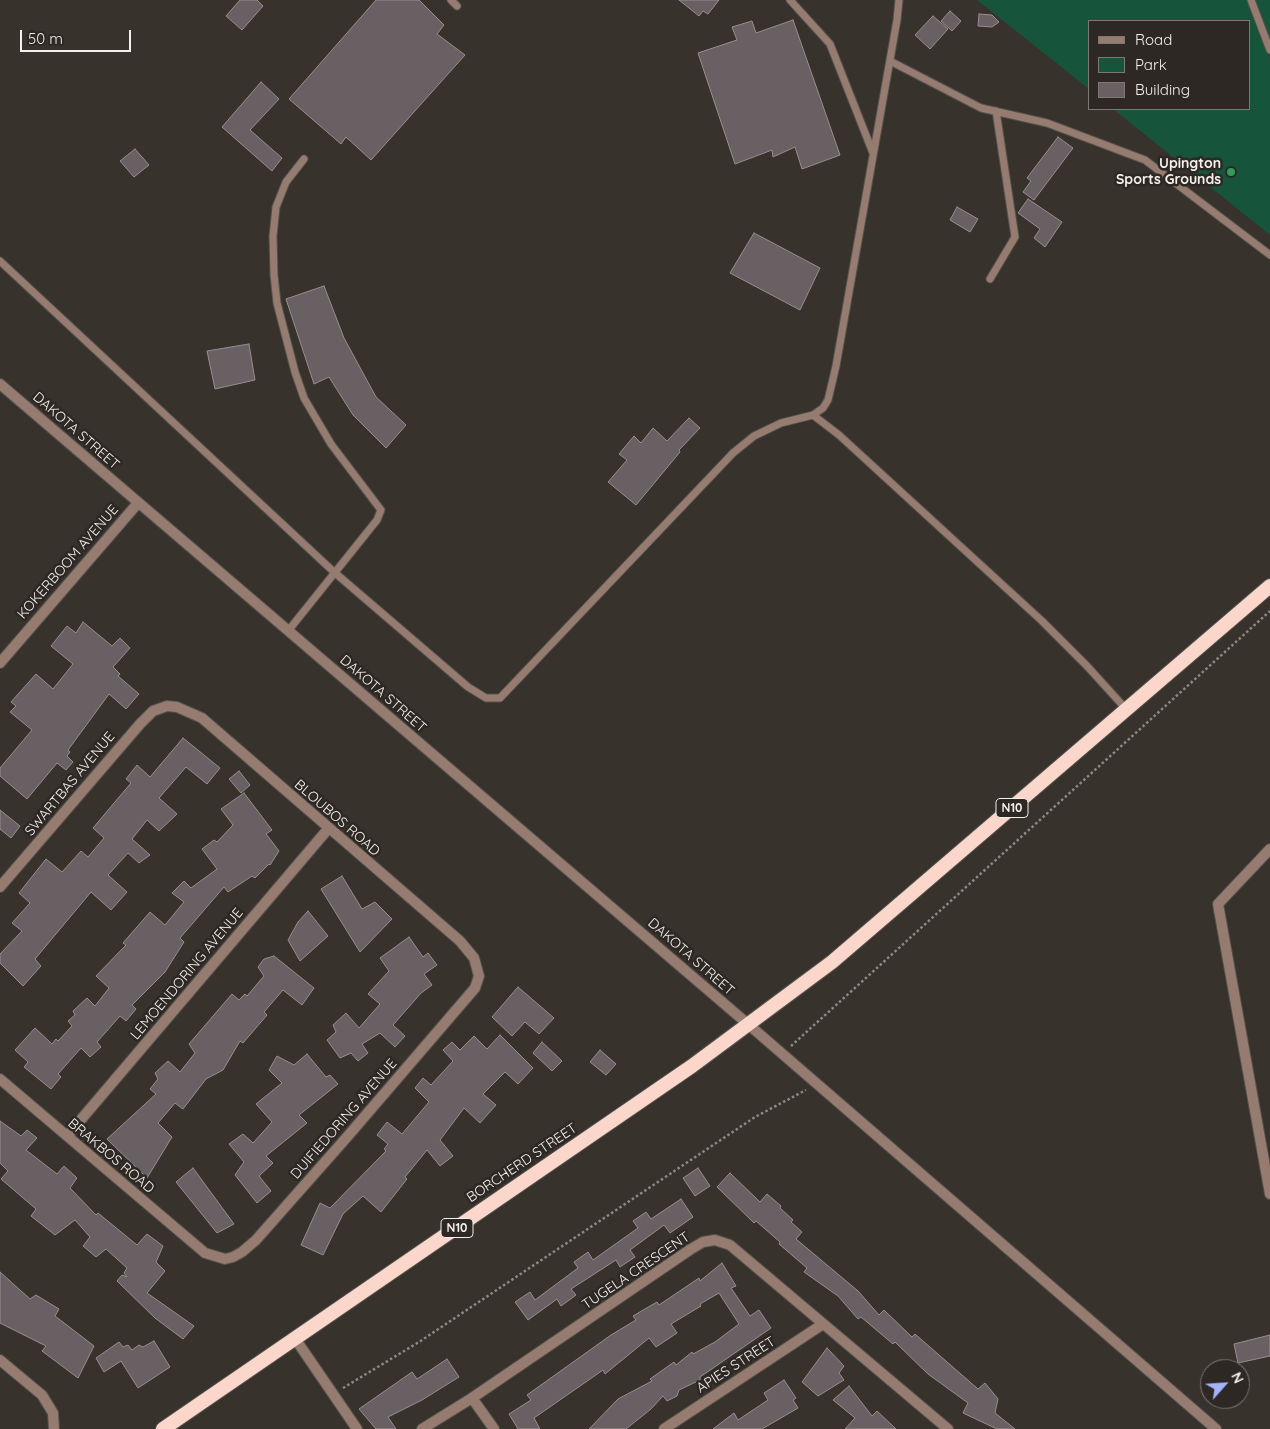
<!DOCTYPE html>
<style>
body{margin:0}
#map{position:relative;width:1270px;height:1429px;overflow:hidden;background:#37322c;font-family:Quicksand,sans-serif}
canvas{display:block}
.legend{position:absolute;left:1088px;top:20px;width:162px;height:90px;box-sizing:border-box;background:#2d2823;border:1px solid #7d7874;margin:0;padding:6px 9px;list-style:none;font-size:15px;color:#f4f1ed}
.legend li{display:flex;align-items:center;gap:10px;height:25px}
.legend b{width:25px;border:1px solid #7d7874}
.north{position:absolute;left:1200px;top:1359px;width:50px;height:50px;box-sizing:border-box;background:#2d2823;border:1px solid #7d7874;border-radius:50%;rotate:64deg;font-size:14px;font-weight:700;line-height:20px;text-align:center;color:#f4f1ed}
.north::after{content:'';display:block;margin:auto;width:18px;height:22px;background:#a4b2fc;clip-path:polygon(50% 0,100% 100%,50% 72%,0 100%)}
.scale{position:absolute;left:20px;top:30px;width:111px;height:22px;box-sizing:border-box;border:2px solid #f4f1ed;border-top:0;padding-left:6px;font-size:15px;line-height:18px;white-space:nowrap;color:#f4f1ed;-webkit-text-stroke:4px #2d2823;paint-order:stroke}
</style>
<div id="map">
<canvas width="1270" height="1429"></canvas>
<ul class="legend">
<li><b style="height:6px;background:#967b71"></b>Road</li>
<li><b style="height:14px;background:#16543c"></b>Park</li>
<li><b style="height:14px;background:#696063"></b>Building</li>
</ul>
<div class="north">N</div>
<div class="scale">50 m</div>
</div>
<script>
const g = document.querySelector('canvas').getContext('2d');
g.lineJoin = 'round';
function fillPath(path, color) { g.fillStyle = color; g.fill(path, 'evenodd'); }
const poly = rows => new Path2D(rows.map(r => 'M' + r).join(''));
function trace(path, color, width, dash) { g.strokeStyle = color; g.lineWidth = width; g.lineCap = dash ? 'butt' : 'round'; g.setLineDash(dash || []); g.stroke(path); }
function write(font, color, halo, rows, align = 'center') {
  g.font = font + ' Quicksand,sans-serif'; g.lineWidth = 5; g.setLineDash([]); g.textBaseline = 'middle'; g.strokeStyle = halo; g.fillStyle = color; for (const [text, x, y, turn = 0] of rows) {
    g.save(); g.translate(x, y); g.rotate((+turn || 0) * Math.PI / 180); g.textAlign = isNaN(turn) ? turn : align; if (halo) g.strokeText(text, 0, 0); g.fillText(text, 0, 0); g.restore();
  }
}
fillPath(poly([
 [977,0,1270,0,1270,235,1113,109,1249,109,1249,21,1089,21,1089,89]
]), '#16543c');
const building = poly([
 [240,0,257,0,263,6,242,30,226,16,240,0],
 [376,0,419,0,444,25,437,34,465,55,371,160,346,137,341,144,289,99,376,0],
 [679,0,719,0,708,14,703,11,699,16,679,0],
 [950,11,961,21,952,31,941,21,950,11],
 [979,14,992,15,999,22,992,27,978,26,979,14],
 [933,16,948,29,930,49,915,35,933,16],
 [793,20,840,155,802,169,795,147,773,157,772,150,735,164,698,53,737,40,732,27,752,21,756,33,793,20],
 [261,82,279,99,250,130,282,158,272,171,222,127,261,82],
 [1058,137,1073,148,1034,200,1023,192,1031,181,1027,178,1058,137],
 [135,149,149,165,134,177,120,161,135,149],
 [1028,199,1062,222,1045,247,1034,238,1040,229,1018,213,1028,199],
 [957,207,978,219,970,232,950,220,957,207],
 [754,233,820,268,800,310,730,273,754,233],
 [324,286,344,338,376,397,406,425,386,448,353,415,329,377,314,384,286,299,324,286],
 [249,344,255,380,215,389,207,351,249,344],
 [689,418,700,428,679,450,680,452,636,505,608,482,627,460,619,454,634,436,641,443,653,428,667,441,689,418],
 [83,622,112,646,120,638,130,648,113,667,120,674,118,676,139,694,126,709,109,694,68,750,70,752,67,756,73,762,66,770,57,763,27,799,0,776,0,768,32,730,10,712,16,706,11,702,36,674,53,689,73,664,51,646,67,626,76,633,83,622],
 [183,738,220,768,207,784,186,767,159,798,177,814,159,831,147,820,132,839,150,855,139,863,128,853,108,875,127,892,111,910,91,892,35,959,41,966,23,986,0,963,0,954,22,931,12,923,30,903,19,893,46,859,62,872,81,851,88,857,104,838,93,828,131,783,126,779,137,765,150,777,183,738],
 [239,771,250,785,241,793,229,779,239,771],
 [244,793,272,830,266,834,279,851,270,865,269,864,255,878,252,876,228,892,224,887,180,938,184,942,165,972,132,1005,136,1009,126,1021,120,1016,97,1042,101,1047,90,1057,81,1048,58,1074,61,1077,51,1089,24,1067,28,1062,15,1050,35,1028,52,1044,56,1039,58,1041,72,1026,68,1021,75,1015,73,1011,87,998,95,1006,109,988,96,976,126,945,123,943,150,912,165,925,184,902,172,893,184,881,191,888,217,869,202,849,214,840,217,842,233,825,221,809,244,793],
 [0,810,20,826,11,838,0,829,0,810],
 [342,876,362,909,375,902,392,919,360,952,321,889,342,876],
 [308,911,328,936,300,961,288,940,298,922,308,911],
 [409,937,423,957,428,953,437,965,424,974,432,985,421,993,393,1025,405,1036,395,1047,380,1033,362,1044,368,1053,358,1061,351,1053,340,1058,327,1040,336,1032,333,1025,346,1013,359,1028,380,1004,368,994,389,971,380,958,409,937],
 [274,956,314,988,302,1005,283,990,264,1012,267,1015,243,1043,240,1041,223,1070,206,1079,183,1109,175,1103,158,1123,172,1137,147,1178,107,1139,156,1094,150,1089,158,1079,155,1073,168,1061,180,1072,195,1053,189,1044,232,994,239,1000,245,994,247,996,264,976,258,967,264,959,274,956],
 [518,987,554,1018,539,1034,525,1022,512,1036,492,1017,518,987],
 [500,1035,533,1068,518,1084,505,1072,483,1094,496,1105,480,1123,464,1108,440,1140,453,1156,440,1166,427,1150,405,1177,407,1179,381,1212,363,1196,343,1214,323,1255,301,1245,320,1203,330,1208,386,1151,384,1149,388,1144,377,1135,387,1122,402,1134,429,1102,415,1088,423,1078,431,1085,453,1061,443,1050,452,1042,460,1050,474,1036,487,1049,500,1035],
 [542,1042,562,1061,552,1071,533,1053,542,1042],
 [600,1050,616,1064,606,1075,590,1062,600,1050],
 [307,1054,326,1077,330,1075,338,1084,299,1115,307,1123,266,1156,273,1163,259,1176,271,1191,257,1203,235,1175,244,1162,229,1144,243,1134,253,1143,272,1122,256,1104,282,1083,269,1070,277,1056,294,1065,307,1054],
 [0,1121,21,1136,27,1130,37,1138,26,1150,57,1174,64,1166,77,1178,70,1188,96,1215,98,1213,137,1245,147,1234,163,1246,156,1262,165,1271,147,1293,194,1326,183,1339,155,1318,117,1281,122,1275,127,1277,124,1273,127,1268,106,1249,96,1257,83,1246,90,1237,75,1220,55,1235,31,1216,36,1209,1,1179,8,1171,0,1163,0,1121],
 [193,1168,234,1224,217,1233,176,1182,193,1168],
 [698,1168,710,1186,695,1196,683,1178,698,1168],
 [730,1173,760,1202,767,1194,781,1206,780,1208,793,1220,791,1222,802,1232,796,1239,858,1291,879,1315,884,1310,912,1337,915,1334,978,1389,985,1383,998,1399,995,1413,1015,1429,997,1429,963,1413,968,1403,928,1374,895,1342,893,1344,861,1317,858,1319,838,1296,804,1272,807,1268,779,1244,780,1242,756,1221,754,1223,717,1187,730,1173],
 [681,1199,693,1217,670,1233,664,1225,630,1250,635,1257,620,1267,616,1260,571,1289,576,1295,561,1306,557,1299,528,1320,515,1302,530,1292,535,1300,578,1268,574,1262,588,1252,593,1260,638,1228,633,1221,646,1212,651,1219,681,1199],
 [722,1263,736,1286,731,1288,750,1316,759,1310,771,1328,700,1377,700,1380,679,1390,677,1396,667,1401,663,1396,651,1409,626,1429,589,1429,618,1399,652,1381,650,1379,674,1362,676,1365,692,1352,693,1354,715,1342,739,1324,719,1293,700,1304,701,1306,671,1324,677,1333,656,1347,649,1338,605,1374,603,1370,534,1418,540,1429,518,1429,509,1414,531,1400,527,1395,611,1335,636,1320,633,1316,657,1302,659,1305,699,1278,700,1281,722,1263],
 [0,1272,30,1299,36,1295,59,1309,55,1316,94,1346,78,1378,42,1351,46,1346,0,1323,0,1272],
 [1270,1335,1270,1356,1238,1363,1234,1344,1270,1335],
 [154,1341,170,1367,138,1388,121,1361,104,1372,96,1358,119,1342,123,1347,128,1345,132,1350,139,1345,143,1347,154,1341],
 [827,1348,844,1366,839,1373,844,1380,818,1396,802,1382,827,1348],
 [447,1359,459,1377,422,1400,388,1417,396,1429,376,1429,359,1409,412,1372,417,1379,447,1359],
 [784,1380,796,1398,793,1400,798,1408,762,1429,713,1429,734,1413,738,1420,768,1400,764,1393,784,1380],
 [849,1386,872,1416,877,1411,896,1429,845,1429,855,1418,833,1400,849,1386]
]);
fillPath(building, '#696063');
trace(building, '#988e91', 1);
const service = poly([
 [451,0,457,6],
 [790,0,830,44,873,153],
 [1251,0,1270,50],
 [890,61,981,108,1047,123,1145,160,1270,255],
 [0,261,334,572,468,687,486,698,500,698,733,453,754,436,781,423,813,415,823,408,828,400,836,366,897,20,899,0],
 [990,279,1015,237,996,111],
 [813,415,839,435,1042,621,1087,666,1126,709],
 [288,631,377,520,381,510,331,444,304,398,295,372,277,303,274,275,273,236,276,207,286,182,304,159]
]);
const minor = poly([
 [0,663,138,503],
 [1270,849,1218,904,1270,1194],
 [0,887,140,724,153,711,167,706,177,707,202,718,460,941,474,958,479,976,475,988,347,1137,256,1240,242,1252,233,1257,225,1259,205,1253,0,1079],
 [67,1136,328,829],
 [294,1337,357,1429],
 [0,1360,42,1395,53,1413,54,1429],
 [472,1398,494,1429],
 [422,1429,472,1398,691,1249,703,1242,715,1240,730,1245,948,1429],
 [664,1429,823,1324]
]);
const tertiary = poly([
 [0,384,749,1025,1216,1429]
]);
const trunk = poly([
 [163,1429,692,1066,832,962,1270,586]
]);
trace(service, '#55514b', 9);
trace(minor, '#55514b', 12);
trace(tertiary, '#55514b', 12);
trace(trunk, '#55514b', 16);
trace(poly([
 [791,1046,1270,611],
 [343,1388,419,1342,755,1117,806,1090]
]), '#8e8984', 2.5, [2.5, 2.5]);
trace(service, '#967b71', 7);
trace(minor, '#967b71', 10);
trace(tertiary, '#967b71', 10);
trace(trunk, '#fad7ca', 14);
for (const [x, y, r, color] of [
 [1231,172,5,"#2e9e5b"]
]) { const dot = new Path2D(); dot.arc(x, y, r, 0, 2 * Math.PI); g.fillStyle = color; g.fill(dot); trace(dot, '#2d2823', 2); }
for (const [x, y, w] of [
 [1012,808,32],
 [457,1228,32]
]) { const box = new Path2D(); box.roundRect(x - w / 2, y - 9.5, w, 19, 4); g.fillStyle = '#2d2823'; g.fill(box); trace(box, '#f4f1ed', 1); }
write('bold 12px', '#f4f1ed', null, [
 ["N10",1012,808],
 ["N10",457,1228]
]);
write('bold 14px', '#f4f1ed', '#2d2823', [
 ["Upington",1221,164],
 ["Sports Grounds",1221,180]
], 'right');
write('14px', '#f4f1ed', '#2d2823', [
 ["DAKOTA STREET",76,431,41],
 ["KOKERBOOM AVENUE",68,562,-49],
 ["DAKOTA STREET",383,694,41],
 ["SWARTBAS AVENUE",70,784,-50],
 ["BLOUBOS ROAD",337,818,41],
 ["DAKOTA STREET",691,957,41],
 ["LEMOENDORING AVENUE",187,974,-50],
 ["DUIFIEDORING AVENUE",344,1119,-49],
 ["BRAKBOS ROAD",111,1156,40],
 ["BORCHERD STREET",522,1163,-34],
 ["TUGELA CRESCENT",636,1271,-34],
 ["APIES STREET",736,1365,-33]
]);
</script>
